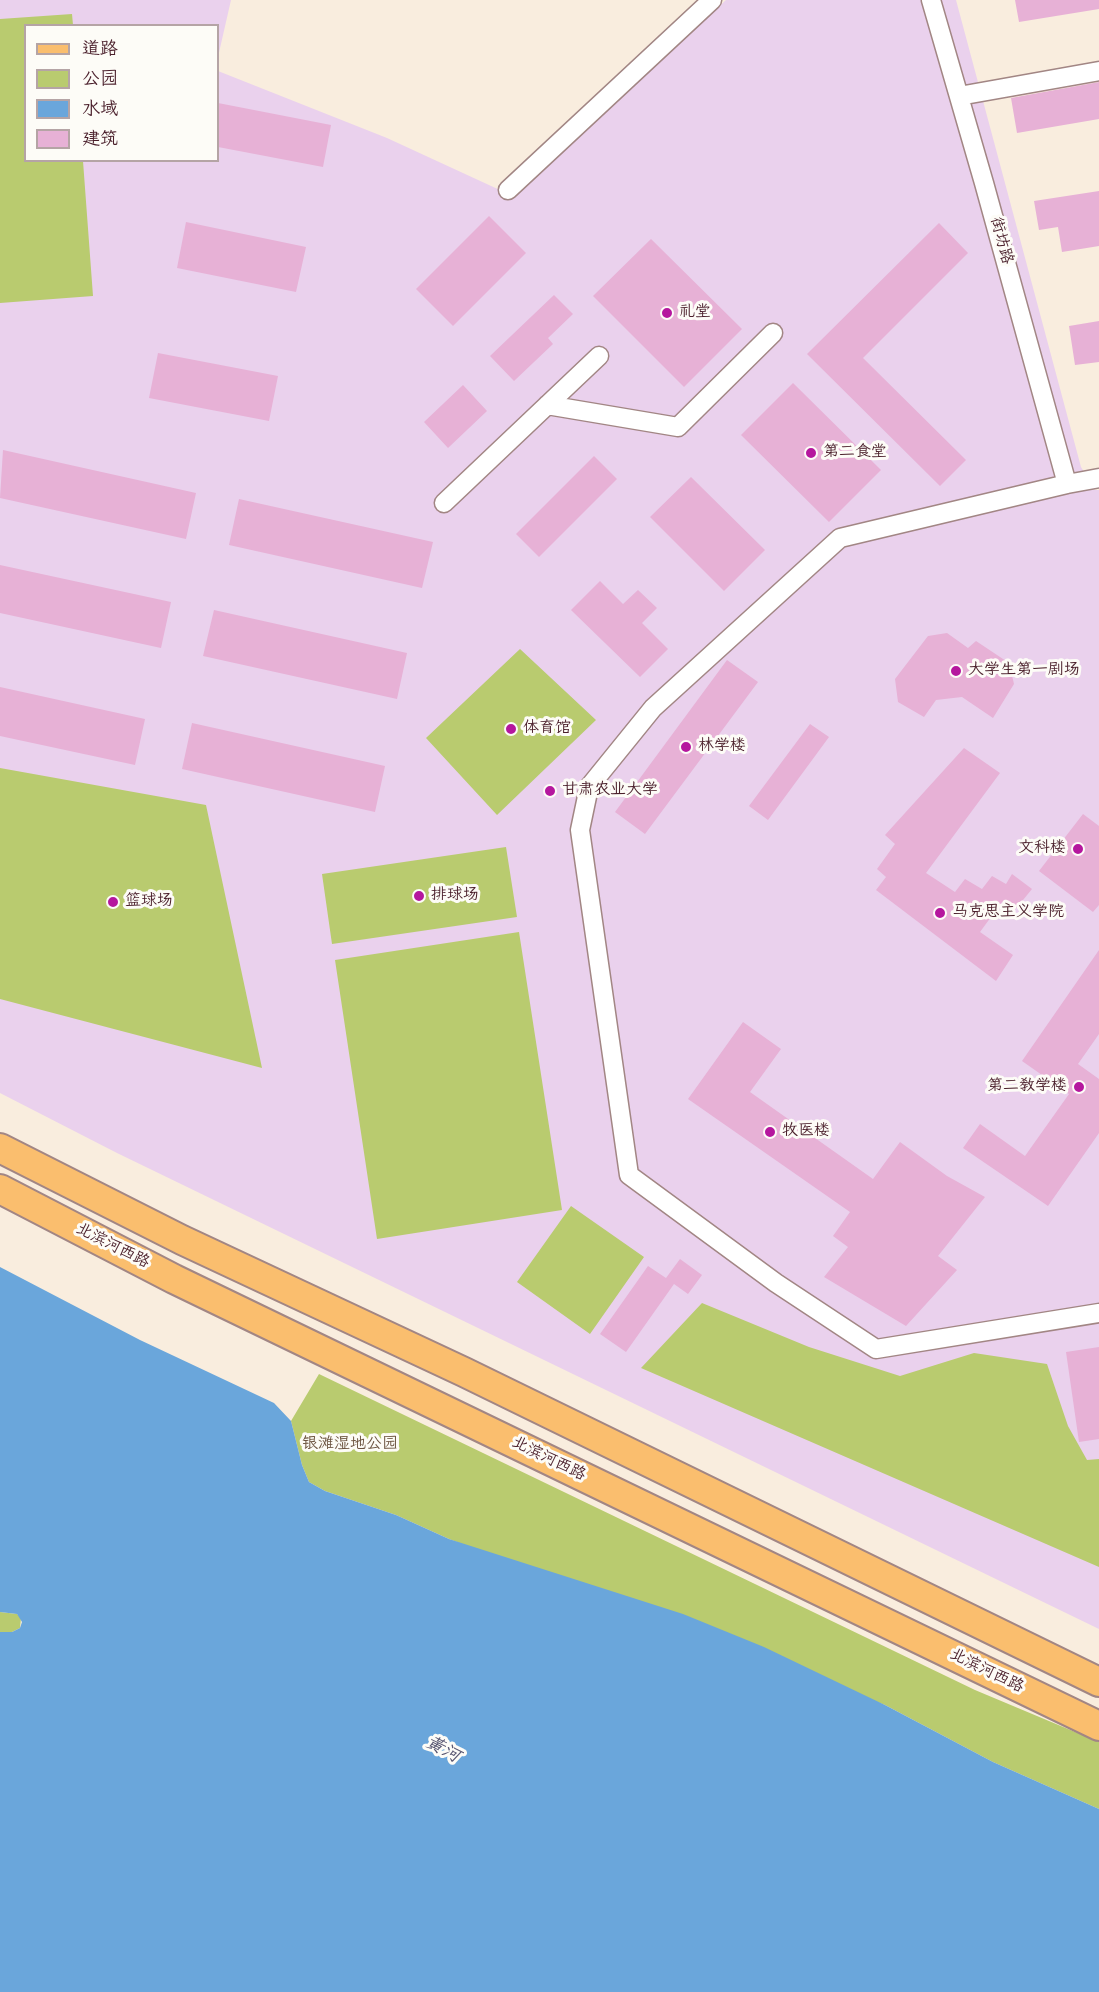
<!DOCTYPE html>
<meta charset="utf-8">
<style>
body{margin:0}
#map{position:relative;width:1099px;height:1992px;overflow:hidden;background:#f9edde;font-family:Kalam,"LXGW WenKai TC",sans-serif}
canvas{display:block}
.legend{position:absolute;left:24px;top:24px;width:195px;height:138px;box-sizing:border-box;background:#fdfcf7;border:2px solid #b5a4a5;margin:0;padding:8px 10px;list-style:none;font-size:18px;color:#4a1f2b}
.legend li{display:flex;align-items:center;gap:12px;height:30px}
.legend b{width:30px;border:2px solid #b5a4a5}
</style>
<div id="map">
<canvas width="1099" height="1992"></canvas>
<ul class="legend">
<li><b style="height:8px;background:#fabe6e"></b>道路</li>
<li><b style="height:16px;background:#b9cb6f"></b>公园</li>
<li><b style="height:16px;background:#6aa6db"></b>水域</li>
<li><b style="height:16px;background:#e7b1d6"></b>建筑</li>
</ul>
</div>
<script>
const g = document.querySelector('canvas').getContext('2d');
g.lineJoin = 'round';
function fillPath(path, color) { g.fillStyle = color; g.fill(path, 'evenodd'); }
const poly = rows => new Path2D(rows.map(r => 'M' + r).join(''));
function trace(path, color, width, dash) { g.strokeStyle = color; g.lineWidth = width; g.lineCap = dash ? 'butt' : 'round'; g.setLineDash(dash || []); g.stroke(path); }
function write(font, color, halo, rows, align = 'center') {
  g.font = font + ' Kalam,"LXGW WenKai TC",sans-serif'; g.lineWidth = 6; g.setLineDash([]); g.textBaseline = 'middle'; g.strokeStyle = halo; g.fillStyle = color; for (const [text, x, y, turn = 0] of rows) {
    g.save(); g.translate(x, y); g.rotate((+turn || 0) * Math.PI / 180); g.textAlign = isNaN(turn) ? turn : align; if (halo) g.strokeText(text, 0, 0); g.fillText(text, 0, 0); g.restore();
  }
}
fillPath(poly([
 [0,0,231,0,218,57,218,26,26,26,26,160,218,160,218,71,387,138,515,197,726,0,956,0,1081,467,1095,490,1099,490,1099,1629,117,1153,0,1093]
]), '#ead1ed');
fillPath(poly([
 [72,14,73,25,26,26,26,160,83,161,93,296,0,303,0,19],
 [520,649,596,720,497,815,426,738],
 [0,768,206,805,262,1068,0,999],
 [506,847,517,917,332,944,322,874],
 [519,932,562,1210,377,1239,335,960],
 [571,1206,644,1257,590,1334,517,1282],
 [702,1303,809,1347,900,1376,974,1353,1047,1364,1068,1426,1087,1460,1099,1459,1099,1567,641,1368],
 [319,1374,975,1690,1099,1742,1099,1809,993,1762,885,1705,449,1539,396,1515,325,1491,309,1482,302,1465,291,1421],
 [0,1612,17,1614,21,1618,20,1628,12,1632,0,1632]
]), '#b9cb6f');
fillPath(poly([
 [0,1267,140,1340,274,1403,291,1421,302,1465,309,1482,325,1491,396,1515,449,1539,683,1614,764,1647,885,1705,993,1762,1099,1809,1099,1992,0,1992,0,1632,12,1632,20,1628,22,1622,17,1614,0,1612]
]), '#6aa6db');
fillPath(poly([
 [1015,0,1099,0,1099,9,1019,22],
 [1099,82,1099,119,1017,133,1011,98],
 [218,103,331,125,323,167,218,147],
 [1099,191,1099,246,1062,252,1058,227,1039,230,1034,201],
 [489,216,526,253,453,326,416,289],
 [186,222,306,247,296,292,177,268],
 [939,223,968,253,863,358,966,460,940,486,807,354],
 [651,239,742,329,684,387,593,296],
 [554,295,573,314,548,338,553,344,514,381,490,356],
 [1099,321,1099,362,1075,365,1069,326],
 [158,353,278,376,269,421,149,398],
 [793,383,881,470,829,522,741,435],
 [463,385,487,411,448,448,424,422],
 [3,450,196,493,186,539,0,498],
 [594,456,617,479,539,557,516,534],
 [691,477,765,550,724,591,650,517],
 [239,499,433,542,422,588,229,545],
 [0,565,171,602,161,648,0,613],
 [600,581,623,604,638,590,657,608,642,623,668,649,640,677,571,610],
 [214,610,407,653,397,699,203,656],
 [947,633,968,648,976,641,1009,663,1014,684,993,718,962,697,936,700,924,717,898,702,895,679,928,636],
 [727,660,758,682,645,834,615,812],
 [0,687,145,719,135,765,0,736],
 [192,723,385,766,375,812,182,769],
 [810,724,829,737,768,820,749,806],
 [964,748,1000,773,926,873,955,892,965,879,982,889,992,876,1006,884,1012,874,1032,889,1014,911,1002,902,980,932,1013,955,996,981,876,890,886,877,877,869,895,844,885,835],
 [1083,814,1099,826,1099,905,1093,912,1039,871],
 [1099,950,1099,1034,1078,1064,1099,1079,1099,1133,1048,1206,963,1148,980,1124,1025,1156,1069,1094,1022,1061],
 [743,1022,781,1049,750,1092,873,1179,900,1142,947,1176,985,1197,938,1256,957,1270,906,1326,824,1277,848,1247,833,1236,850,1212,688,1099],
 [680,1259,702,1275,688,1294,674,1284,626,1352,600,1334,648,1266,666,1278],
 [1099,1347,1099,1439,1079,1442,1066,1352]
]), '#e7b1d6');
const street = poly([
 [931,0,984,183,1067,484],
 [959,96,1099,71],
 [508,190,712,0],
 [547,405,678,427,773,333],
 [1099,478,1067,484,840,538,653,708,589,787,580,830,629,1175,776,1283,876,1349,1099,1313],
 [444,503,599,356]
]);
const primary = poly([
 [0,1148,182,1240,464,1372,1099,1682],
 [0,1189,174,1279,1099,1726]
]);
trace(street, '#a28684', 21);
trace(primary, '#a28684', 32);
trace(street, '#fff', 18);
trace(primary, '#fabe6e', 28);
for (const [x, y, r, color] of [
 [667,313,6,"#b5179e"],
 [811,453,6,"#b5179e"],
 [956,671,6,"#b5179e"],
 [511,729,6,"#b5179e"],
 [686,747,6,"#b5179e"],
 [550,791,6,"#b5179e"],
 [1078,849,6,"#b5179e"],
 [419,896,6,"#b5179e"],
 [113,902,6,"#b5179e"],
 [940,913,6,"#b5179e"],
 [1079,1087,6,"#b5179e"],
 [770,1132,6,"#b5179e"]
]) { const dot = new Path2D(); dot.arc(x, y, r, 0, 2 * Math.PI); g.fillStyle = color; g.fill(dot); trace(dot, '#fdfcf7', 2); }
write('16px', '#4a1f2b', '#fdfcf7', [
 ["街坊路",1000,241,75],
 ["北滨河西路",112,1247,27],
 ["北滨河西路",548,1460,26],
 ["北滨河西路",986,1672,26]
]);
write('16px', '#4a1f2b', '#fdfcf7', [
 ["礼堂",679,313],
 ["第二食堂",823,453],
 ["大学生第一剧场",968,671],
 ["体育馆",523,729],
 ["林学楼",698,747],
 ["甘肃农业大学",562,791],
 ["文科楼",1066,849,"right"],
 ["排球场",431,896],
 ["篮球场",125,902],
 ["马克思主义学院",952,913],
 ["第二教学楼",1067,1087,"right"],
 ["牧医楼",782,1132]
], 'left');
write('16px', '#6b533f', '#fdfcf7', [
 ["银滩湿地公园",350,1445]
]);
write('italic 18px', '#575571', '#fdfcf7', [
 ["黄河",442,1751,29]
]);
</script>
